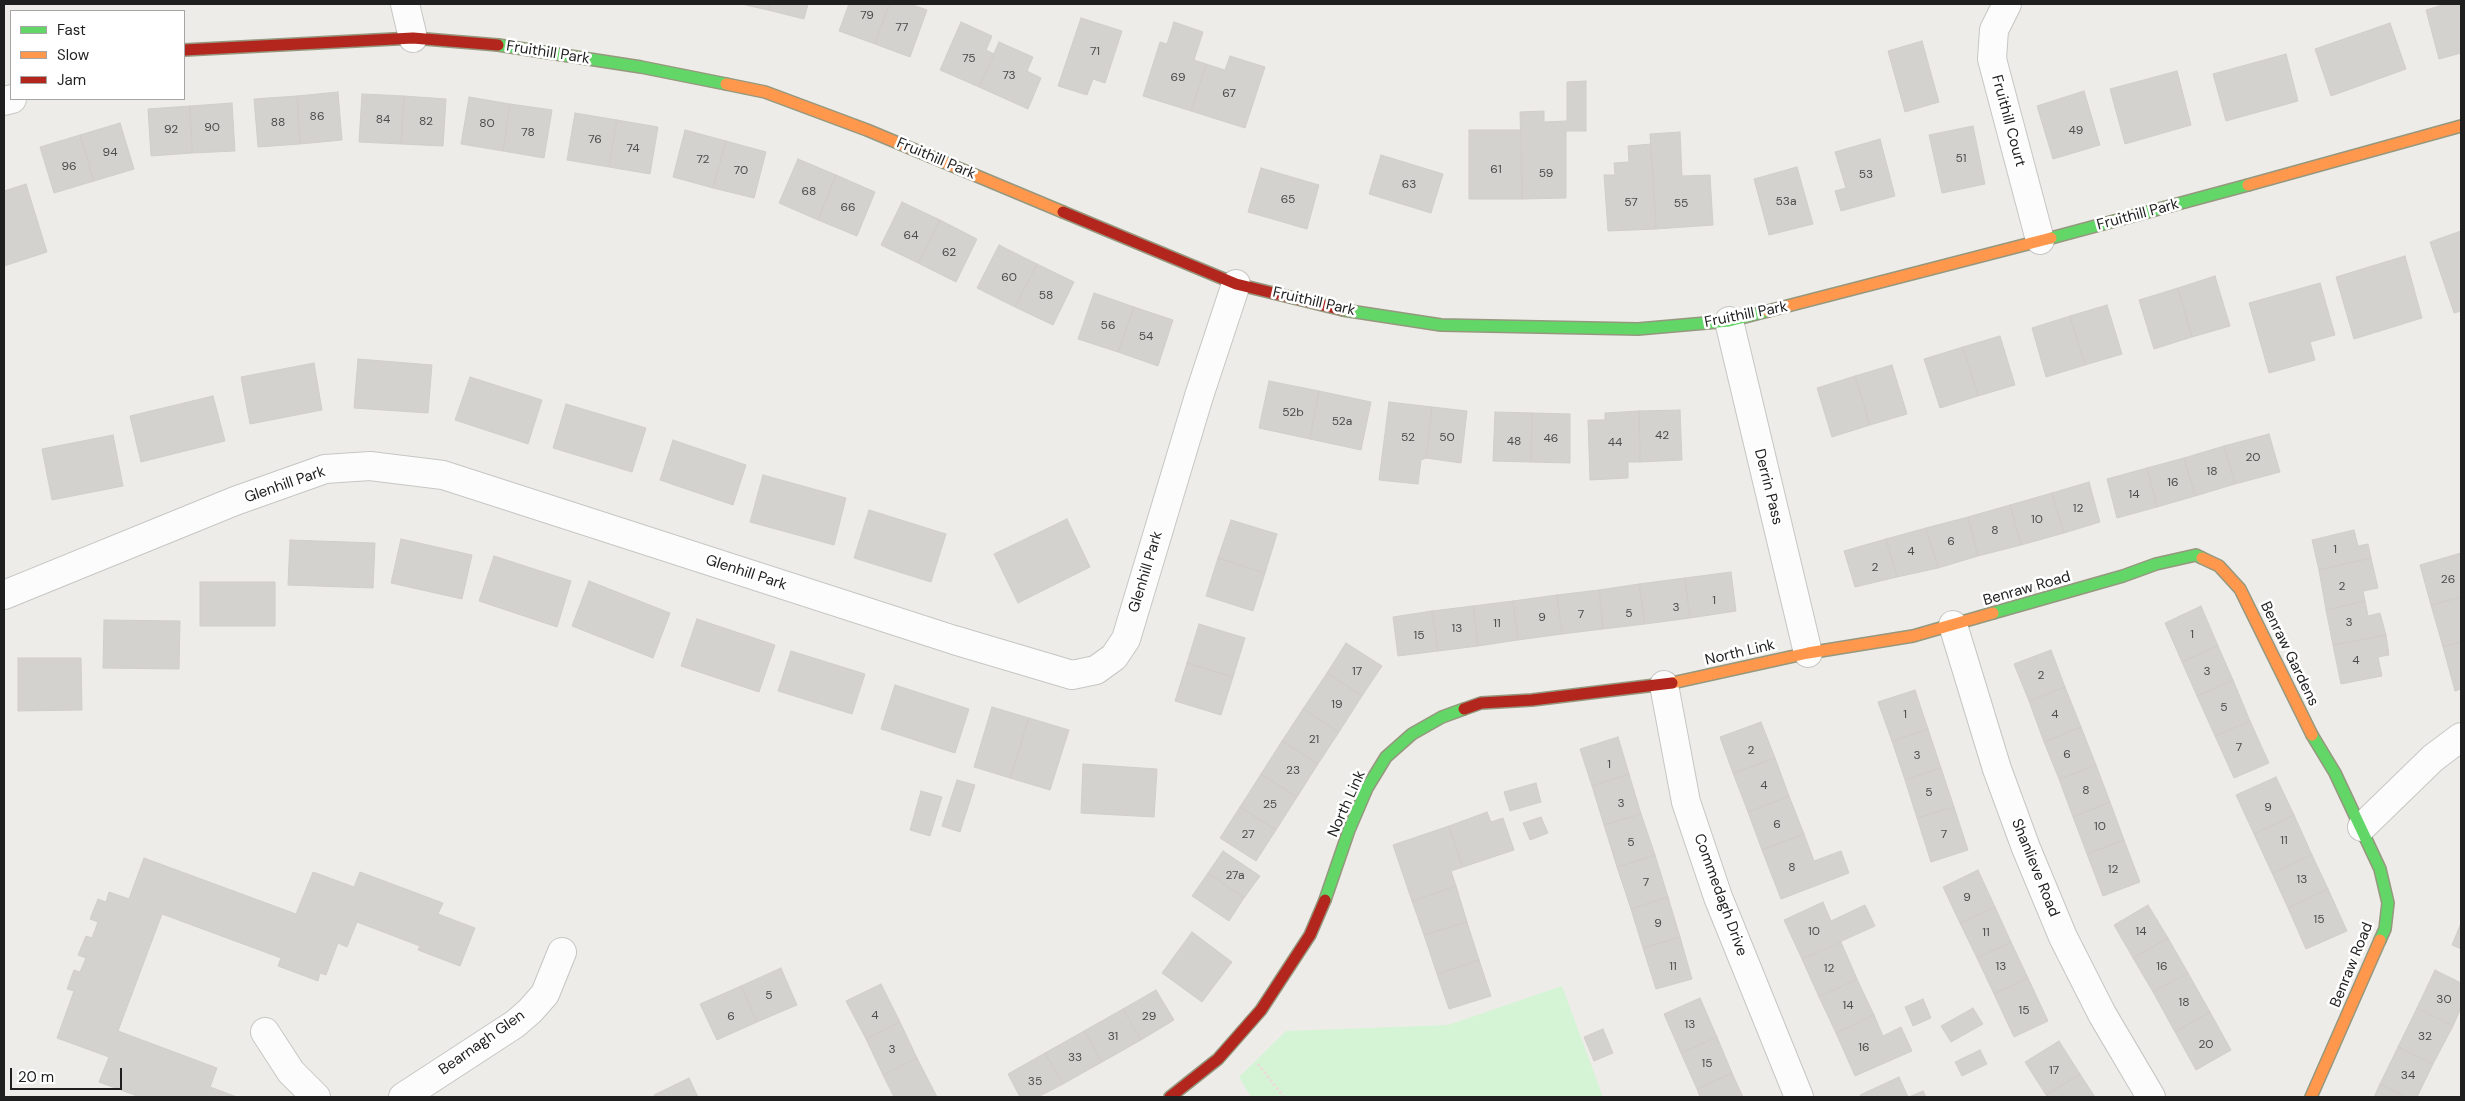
<!DOCTYPE html>
<style>
body{margin:0}
#map{position:relative;width:2465px;height:1101px;overflow:hidden;background:#edece8;font-family:"DM Sans",sans-serif}
canvas{display:block}
.frame{position:absolute;inset:0;border:5px solid #1f1f1f;pointer-events:none}
.legend{position:absolute;left:10px;top:10px;width:175px;height:90px;box-sizing:border-box;background:#fff;border:1px solid #a5a5a5;margin:0;padding:6px 9px;list-style:none;font-size:15px;color:#1f1f1f}
.legend li{display:flex;align-items:center;gap:10px;height:25px}
.legend b{width:25px;border:1px solid #a5a5a5}
.scale{position:absolute;left:10px;top:1068px;width:112px;height:22px;box-sizing:border-box;border:2px solid #1f1f1f;border-top:0;padding-left:6px;font-size:15px;line-height:18px;white-space:nowrap;color:#1f1f1f;-webkit-text-stroke:4px #fff;paint-order:stroke}
</style>
<div id="map">
<canvas width="2465" height="1101"></canvas>
<div class="frame"></div>
<ul class="legend">
<li><b style="height:6px;background:#63d668"></b>Fast</li>
<li><b style="height:6px;background:#ff974d"></b>Slow</li>
<li><b style="height:6px;background:#b3261e"></b>Jam</li>
</ul>
<div class="scale">20 m</div>
</div>
<script>
const g = document.querySelector('canvas').getContext('2d');
g.lineJoin = 'round';
function fillPath(path, color) { g.fillStyle = color; g.fill(path, 'evenodd'); }
const poly = rows => new Path2D(rows.map(r => 'M' + r).join(''));
function trace(path, color, width, dash) { g.strokeStyle = color; g.lineWidth = width; g.lineCap = dash ? 'butt' : 'round'; g.setLineDash(dash || []); g.stroke(path); }
function write(font, color, halo, rows, align = 'center') {
  g.font = font + ' "DM Sans",sans-serif'; g.lineWidth = 5; g.setLineDash([]); g.textBaseline = 'middle'; g.strokeStyle = halo; g.fillStyle = color; for (const [text, x, y, turn = 0] of rows) {
    g.save(); g.translate(x, y); g.rotate((+turn || 0) * Math.PI / 180); g.textAlign = isNaN(turn) ? turn : align; if (halo) g.strokeText(text, 0, 0); g.fillText(text, 0, 0); g.restore();
  }
}
fillPath(poly([
 [1562,986,1603,1097,1251,1097,1239,1077,1286,1031,1448,1025]
]), '#d5f4d6');
const building = poly([
 [741,4,770,4,768,10,741,4],
 [770,4,808,4,804,19,768,10,770,4],
 [849,4,889,4,875,44,839,31,849,4],
 [889,4,910,4,927,10,910,57,875,44,889,4],
 [2446,4,2461,4,2461,53,2439,59,2426,10,2446,4],
 [1081,18,1122,31,1105,83,1093,79,1087,95,1058,86,1081,18],
 [961,22,992,36,986,50,994,54,979,87,940,70,961,22],
 [1174,22,1203,32,1194,60,1206,64,1191,111,1143,96,1160,42,1167,44,1174,22],
 [2390,23,2406,69,2331,96,2315,49,2390,23],
 [1922,41,1939,102,1905,112,1888,51,1922,41],
 [999,42,1033,57,1027,71,1041,78,1028,109,979,87,999,42],
 [2286,54,2298,101,2226,121,2213,74,2286,54],
 [1230,56,1265,67,1245,128,1191,111,1206,64,1225,70,1230,56],
 [2177,71,2191,125,2125,144,2110,89,2177,71],
 [1586,81,1586,131,1566,131,1566,198,1522,199,1520,112,1544,111,1544,122,1567,121,1567,82,1586,81],
 [2084,91,2100,145,2053,159,2037,106,2084,91],
 [338,92,342,140,300,144,297,96,338,92],
 [362,94,404,96,401,144,359,142,362,94],
 [297,96,300,144,258,147,254,99,297,96],
 [404,96,446,99,443,146,401,144,404,96],
 [469,97,510,104,503,151,461,144,469,97],
 [232,103,235,151,192,153,190,106,232,103],
 [510,104,552,110,544,158,503,151,510,104],
 [190,106,192,153,151,156,148,109,190,106],
 [575,113,617,120,609,167,567,160,575,113],
 [617,120,658,127,650,174,609,167,617,120],
 [120,123,134,169,94,181,80,135,120,123],
 [1973,126,1985,184,1942,193,1929,135,1973,126],
 [685,130,726,141,713,188,673,177,685,130],
 [1469,130,1521,130,1522,199,1469,199,1469,130],
 [1680,132,1682,176,1710,175,1713,225,1656,229,1650,134,1680,132],
 [80,135,94,181,54,193,40,147,80,135],
 [1880,139,1895,196,1841,211,1835,191,1846,188,1835,152,1880,139],
 [726,141,766,152,754,198,713,188,726,141],
 [1651,144,1656,229,1608,231,1604,175,1615,175,1614,163,1629,162,1628,146,1651,144],
 [1381,155,1443,174,1431,213,1369,194,1381,155],
 [798,159,836,175,818,220,779,203,798,159],
 [1797,167,1813,224,1769,235,1754,179,1797,167],
 [1261,168,1319,185,1307,229,1248,212,1261,168],
 [836,175,875,192,857,236,818,220,836,175],
 [26,184,47,252,4,266,4,191,26,184],
 [902,202,940,220,918,263,881,245,902,202],
 [940,220,977,239,956,282,918,263,940,220],
 [2461,231,2461,311,2454,313,2430,242,2461,231],
 [999,245,1037,264,1015,307,977,288,999,245],
 [2405,256,2422,318,2354,339,2336,277,2405,256],
 [1037,264,1074,282,1053,325,1015,307,1037,264],
 [2215,276,2230,326,2192,337,2178,288,2215,276],
 [2320,283,2335,335,2310,342,2315,360,2269,373,2249,303,2320,283],
 [2178,288,2192,337,2154,349,2139,300,2178,288],
 [1094,293,1134,307,1118,352,1078,339,1094,293],
 [2107,305,2122,354,2085,365,2070,316,2107,305],
 [1134,307,1173,320,1158,366,1118,352,1134,307],
 [2070,316,2085,365,2046,377,2032,328,2070,316],
 [2000,336,2015,385,1978,396,1963,347,2000,336],
 [1963,347,1978,396,1940,408,1924,359,1963,347],
 [358,359,432,365,428,413,354,408,358,359],
 [314,363,322,410,250,424,241,377,314,363],
 [1892,365,1907,414,1870,425,1855,376,1892,365],
 [1855,376,1870,425,1832,437,1817,388,1855,376],
 [470,377,542,400,528,444,455,420,470,377],
 [1269,381,1319,391,1310,439,1259,428,1269,381],
 [1319,391,1371,402,1361,450,1310,439,1319,391],
 [213,396,225,441,141,462,130,416,213,396],
 [1389,402,1432,407,1426,458,1421,460,1418,484,1379,480,1389,402],
 [566,404,646,428,632,472,553,448,566,404],
 [1432,407,1467,411,1461,463,1426,458,1432,407],
 [1680,410,1682,460,1640,462,1639,411,1680,410],
 [1639,411,1640,462,1628,462,1628,478,1590,480,1588,420,1605,420,1605,413,1639,411],
 [1495,412,1532,413,1531,462,1493,461,1495,412],
 [1532,413,1570,414,1570,463,1531,462,1532,413],
 [2269,434,2280,472,2235,484,2224,446,2269,434],
 [113,435,123,486,52,500,42,449,113,435],
 [673,440,746,465,733,505,660,480,673,440],
 [2224,446,2235,484,2195,496,2184,458,2224,446],
 [2184,458,2195,496,2157,507,2147,468,2184,458],
 [2147,468,2157,507,2117,518,2107,479,2147,468],
 [763,475,846,498,834,545,750,522,763,475],
 [2089,482,2100,522,2064,533,2052,493,2089,482],
 [2052,493,2064,533,2021,545,2010,505,2052,493],
 [2010,505,2021,545,1978,556,1968,517,2010,505],
 [869,510,946,534,931,582,854,558,869,510],
 [1968,517,1978,556,1938,568,1926,528,1968,517],
 [1067,519,1090,567,1018,603,994,554,1067,519],
 [1231,520,1277,534,1265,573,1218,558,1231,520],
 [1926,528,1938,568,1897,577,1886,539,1926,528],
 [2354,530,2358,546,2368,544,2371,558,2319,570,2312,540,2354,530],
 [401,539,472,555,462,599,391,583,401,539],
 [1886,539,1897,577,1855,587,1844,551,1886,539],
 [290,540,375,543,373,588,288,585,290,540],
 [2461,553,2461,597,2431,605,2420,565,2461,553],
 [494,556,571,581,557,627,479,601,494,556],
 [1218,558,1265,573,1253,611,1206,596,1218,558],
 [2371,558,2378,588,2363,591,2365,601,2326,610,2319,570,2371,558],
 [1731,572,1736,611,1690,618,1685,578,1731,572],
 [1685,578,1690,618,1645,624,1639,584,1685,578],
 [589,581,670,613,653,658,572,626,589,581],
 [200,582,275,582,275,626,200,626,200,582],
 [1639,584,1645,624,1603,629,1599,590,1639,584],
 [1599,590,1603,629,1562,634,1557,595,1599,590],
 [1557,595,1562,634,1518,640,1513,601,1557,595],
 [2461,597,2461,642,2443,647,2431,605,2461,597],
 [1513,601,1518,640,1478,646,1473,606,1513,601],
 [2365,601,2368,616,2380,613,2386,635,2333,645,2326,610,2365,601],
 [1473,606,1478,646,1438,651,1432,611,1473,606],
 [2201,606,2218,646,2182,662,2165,623,2201,606],
 [1432,611,1438,651,1398,656,1393,617,1432,611],
 [697,619,775,645,759,692,681,666,697,619],
 [104,620,180,621,179,669,103,668,104,620],
 [1199,624,1245,638,1233,677,1187,663,1199,624],
 [2386,635,2389,655,2378,657,2382,676,2341,684,2333,645,2386,635],
 [2461,642,2461,689,2455,691,2443,647,2461,642],
 [1346,643,1382,666,1362,696,1327,673,1346,643],
 [2218,646,2233,680,2197,696,2182,662,2218,646],
 [2051,650,2065,687,2029,701,2014,664,2051,650],
 [791,651,865,674,852,714,778,691,791,651],
 [18,658,81,658,82,710,18,711,18,658],
 [1187,663,1233,677,1221,715,1175,701,1187,663],
 [1327,673,1362,696,1339,732,1303,709,1327,673],
 [2233,680,2250,721,2215,736,2197,696,2233,680],
 [895,685,969,709,955,753,881,729,895,685],
 [2065,687,2081,727,2044,742,2029,701,2065,687],
 [1915,690,1928,729,1892,741,1878,702,1915,690],
 [992,707,1029,718,1010,778,974,767,992,707],
 [1303,709,1339,732,1318,764,1282,741,1303,709],
 [1029,718,1069,730,1050,790,1010,778,1029,718],
 [2250,721,2269,763,2234,778,2215,736,2250,721],
 [1761,722,1775,758,1733,773,1720,737,1761,722],
 [2081,727,2096,765,2059,779,2044,742,2081,727],
 [1928,729,1941,768,1905,780,1892,741,1928,729],
 [1618,737,1629,774,1592,786,1580,749,1618,737],
 [1282,741,1318,764,1297,797,1261,774,1282,741],
 [1775,758,1789,796,1748,812,1733,773,1775,758],
 [1083,764,1157,769,1154,817,1081,813,1083,764],
 [2096,765,2110,802,2073,817,2059,779,2096,765],
 [1941,768,1954,807,1917,818,1905,780,1941,768],
 [1261,774,1297,797,1276,830,1240,807,1261,774],
 [1629,774,1641,814,1604,825,1592,786,1629,774],
 [2276,777,2294,815,2254,834,2236,795,2276,777],
 [957,780,975,785,960,832,942,826,957,780],
 [1536,783,1541,802,1510,811,1504,792,1536,783],
 [921,791,942,797,930,836,910,830,921,791],
 [1789,796,1804,834,1762,850,1748,812,1789,796],
 [2110,802,2124,840,2087,854,2073,817,2110,802],
 [1240,807,1276,830,1256,861,1220,838,1240,807],
 [1954,807,1968,850,1931,862,1917,818,1954,807],
 [1487,812,1491,822,1503,818,1514,850,1463,867,1449,826,1487,812],
 [1641,814,1655,855,1617,867,1604,825,1641,814],
 [2294,815,2312,855,2272,873,2254,834,2294,815],
 [1541,817,1548,833,1530,840,1523,823,1541,817],
 [1449,826,1463,867,1451,871,1456,886,1412,901,1393,845,1449,826],
 [1804,834,1814,861,1841,851,1849,873,1781,899,1762,850,1804,834],
 [2124,840,2140,882,2103,896,2087,854,2124,840],
 [1223,851,1260,876,1244,898,1208,873,1223,851],
 [1655,855,1668,897,1631,909,1617,867,1655,855],
 [2312,855,2328,889,2288,908,2272,873,2312,855],
 [144,858,296,914,313,872,354,887,360,872,443,903,438,914,475,928,460,966,418,950,420,946,357,922,347,947,338,943,326,975,320,973,318,981,278,966,281,958,162,914,118,1031,217,1068,210,1087,237,1097,140,1097,99,1082,109,1057,57,1038,74,991,67,989,74,970,80,972,86,958,78,955,86,936,92,938,98,922,90,919,98,899,106,902,109,892,129,899,144,858],
 [1978,870,1995,907,1960,923,1943,887,1978,870],
 [1208,873,1244,898,1229,921,1192,896,1208,873],
 [1456,886,1467,922,1424,935,1412,901,1456,886],
 [2328,889,2347,931,2306,949,2288,908,2328,889],
 [1668,897,1680,937,1643,948,1631,909,1668,897],
 [1823,902,1831,921,1865,905,1875,926,1802,959,1784,920,1823,902],
 [2148,905,2168,938,2133,958,2114,925,2148,905],
 [1995,907,2011,942,1977,958,1960,923,1995,907],
 [1467,922,1479,960,1437,974,1424,935,1467,922],
 [2461,923,2461,949,2452,945,2461,923],
 [1192,932,1232,962,1202,1002,1162,973,1192,932],
 [1680,937,1692,979,1656,989,1643,948,1680,937],
 [2168,938,2188,973,2153,992,2133,958,2168,938],
 [1841,942,1857,979,1819,997,1802,959,1841,942],
 [2011,942,2028,978,1994,994,1977,958,2011,942],
 [1479,960,1491,996,1449,1009,1437,974,1479,960],
 [781,968,797,1005,757,1022,741,986,781,968],
 [2435,970,2461,983,2461,1008,2453,1026,2417,1008,2435,970],
 [2188,973,2210,1012,2175,1032,2153,992,2188,973],
 [2028,978,2048,1021,2014,1037,1994,994,2028,978],
 [1857,979,1874,1015,1836,1033,1819,997,1857,979],
 [881,984,900,1022,866,1039,846,1001,881,984],
 [741,986,757,1022,717,1040,700,1004,741,986],
 [1156,990,1174,1020,1141,1040,1123,1009,1156,990],
 [1700,998,1717,1037,1681,1053,1664,1014,1700,998],
 [1923,999,1931,1018,1913,1026,1905,1007,1923,999],
 [1973,1008,1983,1024,1951,1042,1941,1026,1973,1008],
 [2417,1008,2453,1026,2433,1064,2398,1047,2417,1008],
 [1123,1009,1141,1040,1102,1062,1084,1031,1123,1009],
 [2210,1012,2231,1050,2196,1070,2175,1032,2210,1012],
 [1874,1015,1883,1036,1901,1027,1912,1051,1855,1076,1836,1033,1874,1015],
 [900,1022,917,1058,883,1075,866,1039,900,1022],
 [1603,1029,1613,1053,1594,1061,1584,1037,1603,1029],
 [1084,1031,1102,1062,1063,1084,1045,1053,1084,1031],
 [1717,1037,1732,1073,1697,1089,1681,1053,1717,1037],
 [2059,1041,2080,1074,2046,1095,2025,1062,2059,1041],
 [2398,1047,2433,1064,2417,1097,2407,1097,2380,1084,2398,1047],
 [1980,1050,1987,1064,1962,1076,1955,1062,1980,1050],
 [1045,1053,1063,1084,1038,1097,1020,1097,1008,1074,1045,1053],
 [917,1058,937,1097,894,1097,883,1075,917,1058],
 [1732,1073,1743,1097,1700,1097,1697,1089,1732,1073],
 [2080,1074,2095,1097,2048,1097,2046,1095,2080,1074],
 [1899,1077,1908,1097,1861,1097,1860,1095,1899,1077],
 [689,1078,698,1097,655,1097,654,1095,689,1078],
 [2380,1084,2407,1097,2374,1097,2380,1084],
 [1923,1091,1926,1097,1909,1097,1923,1091]
]);
fillPath(building, '#d4d2cf');
trace(building, '#d1cec9', 1);
const street = poly([
 [405,4,413,38],
 [2007,4,1994,30,1992,59,2040,240],
 [4,101,12,99],
 [1729,321,1808,653],
 [4,595,235,501,325,469,370,466,443,475,954,640,1072,675,1096,670,1114,657,1126,639,1199,396,1236,284],
 [1953,625,1997,769,2026,848,2063,937,2102,1014,2151,1097],
 [1664,685,1686,802,1718,897,1799,1097],
 [2362,827,2433,758,2461,737],
 [265,1032,291,1072,316,1097],
 [403,1097,515,1024,530,1011,545,994,562,952]
]);
const fast = poly([
 [498,45,641,67,726,84],
 [2051,238,2248,185],
 [1343,310,1441,325,1638,329,1729,321,1768,311],
 [1993,613,2123,576,2156,564,2196,555,2202,558],
 [2312,735,2335,773,2380,869,2388,903,2385,929,2380,940],
 [1325,900,1349,830,1367,788,1386,757,1412,734,1442,717,1464,709]
]);
const slow = poly([
 [726,84,765,92,867,130,1063,212],
 [2248,185,2461,126],
 [1768,311,2051,238],
 [2202,558,2219,566,2240,589,2312,735],
 [1672,683,1808,653,1913,636,1993,613],
 [2311,1097,2380,940]
]);
const jam = poly([
 [184,50,413,38,498,45],
 [1063,212,1236,284,1343,310],
 [1464,709,1481,703,1532,700,1672,683],
 [1170,1097,1218,1059,1261,1010,1310,935,1325,900]
]);
trace(street, '#c6c6c4', 30);
trace(fast, '#95987f', 14);
trace(slow, '#95987f', 14);
trace(jam, '#95987f', 14);
trace(poly([
 [1258,1064,1284,1097]
]), '#ecdcd9', 3, [2.5, 2.5]);
trace(street, '#fcfcfc', 28);
trace(fast, '#63d668', 11);
trace(slow, '#ff974d', 11);
trace(jam, '#b3261e', 11);
write('12px', '#4c4c4b', null, [
 ["79",867,16],
 ["77",902,28],
 ["71",1095,52],
 ["75",969,59],
 ["73",1009,76],
 ["69",1178,78],
 ["67",1229,94],
 ["86",317,117],
 ["84",383,120],
 ["82",426,122],
 ["88",278,123],
 ["80",487,124],
 ["90",212,128],
 ["92",171,130],
 ["49",2076,131],
 ["78",528,133],
 ["76",595,140],
 ["74",633,149],
 ["94",110,153],
 ["51",1961,159],
 ["72",703,160],
 ["96",69,167],
 ["61",1496,170],
 ["70",741,171],
 ["59",1546,174],
 ["53",1866,175],
 ["63",1409,185],
 ["68",809,192],
 ["65",1288,200],
 ["53a",1786,202],
 ["57",1631,203],
 ["55",1681,204],
 ["66",848,208],
 ["64",911,236],
 ["62",949,253],
 ["60",1009,278],
 ["58",1046,296],
 ["56",1108,326],
 ["54",1146,337],
 ["52b",1293,413],
 ["52a",1342,422],
 ["42",1662,436],
 ["52",1408,438],
 ["50",1447,438],
 ["46",1551,439],
 ["48",1514,442],
 ["44",1615,443],
 ["20",2253,458],
 ["18",2212,472],
 ["16",2173,483],
 ["14",2134,495],
 ["12",2078,509],
 ["10",2037,520],
 ["8",1995,531],
 ["6",1951,542],
 ["1",2335,550],
 ["4",1911,552],
 ["2",1875,568],
 ["26",2448,580],
 ["2",2342,587],
 ["1",1714,601],
 ["3",1676,608],
 ["5",1629,614],
 ["7",1581,615],
 ["9",1542,618],
 ["3",2349,623],
 ["11",1497,624],
 ["13",1457,629],
 ["1",2192,635],
 ["15",1419,636],
 ["4",2356,661],
 ["17",1357,672],
 ["3",2207,672],
 ["2",2041,676],
 ["19",1337,705],
 ["5",2224,708],
 ["1",1905,715],
 ["4",2055,715],
 ["21",1314,740],
 ["7",2239,748],
 ["2",1751,751],
 ["6",2067,755],
 ["3",1917,756],
 ["1",1609,765],
 ["23",1293,771],
 ["4",1764,786],
 ["8",2086,791],
 ["5",1929,793],
 ["3",1621,804],
 ["25",1270,805],
 ["9",2268,808],
 ["6",1777,825],
 ["10",2100,827],
 ["27",1248,835],
 ["7",1944,835],
 ["11",2284,841],
 ["5",1631,843],
 ["8",1792,868],
 ["12",2113,870],
 ["27a",1235,876],
 ["13",2302,880],
 ["7",1646,883],
 ["9",1967,898],
 ["15",2319,920],
 ["9",1658,924],
 ["10",1814,932],
 ["14",2141,932],
 ["11",1986,933],
 ["11",1673,967],
 ["13",2001,967],
 ["16",2162,967],
 ["12",1829,969],
 ["5",769,996],
 ["30",2444,1000],
 ["18",2184,1003],
 ["14",1848,1006],
 ["15",2024,1011],
 ["4",875,1016],
 ["6",731,1017],
 ["29",1149,1017],
 ["13",1690,1025],
 ["31",1113,1037],
 ["32",2425,1037],
 ["20",2206,1045],
 ["16",1864,1048],
 ["3",892,1050],
 ["33",1075,1058],
 ["15",1707,1064],
 ["17",2054,1071],
 ["34",2408,1076],
 ["35",1035,1082]
]);
write('15px', '#1f1f1f', '#fff', [
 ["Fruithill Park",548,53,9],
 ["Fruithill Court",2008,121,75],
 ["Fruithill Park",936,159,23],
 ["Fruithill Park",2138,215,-15],
 ["Fruithill Park",1314,302,13],
 ["Fruithill Park",1746,315,-11],
 ["Glenhill Park",285,485,-19],
 ["Derrin Pass",1768,487,76],
 ["Glenhill Park",1146,572,-73],
 ["Glenhill Park",746,573,18],
 ["Benraw Road",2027,589,-16],
 ["North Link",1740,653,-13],
 ["Benraw Gardens",2289,654,64],
 ["North Link",1347,804,-66],
 ["Shanlieve Road",2035,868,68],
 ["Commedagh Drive",1720,895,70],
 ["Benraw Road",2352,965,-68],
 ["Bearnagh Glen",482,1043,-35]
]);
</script>
